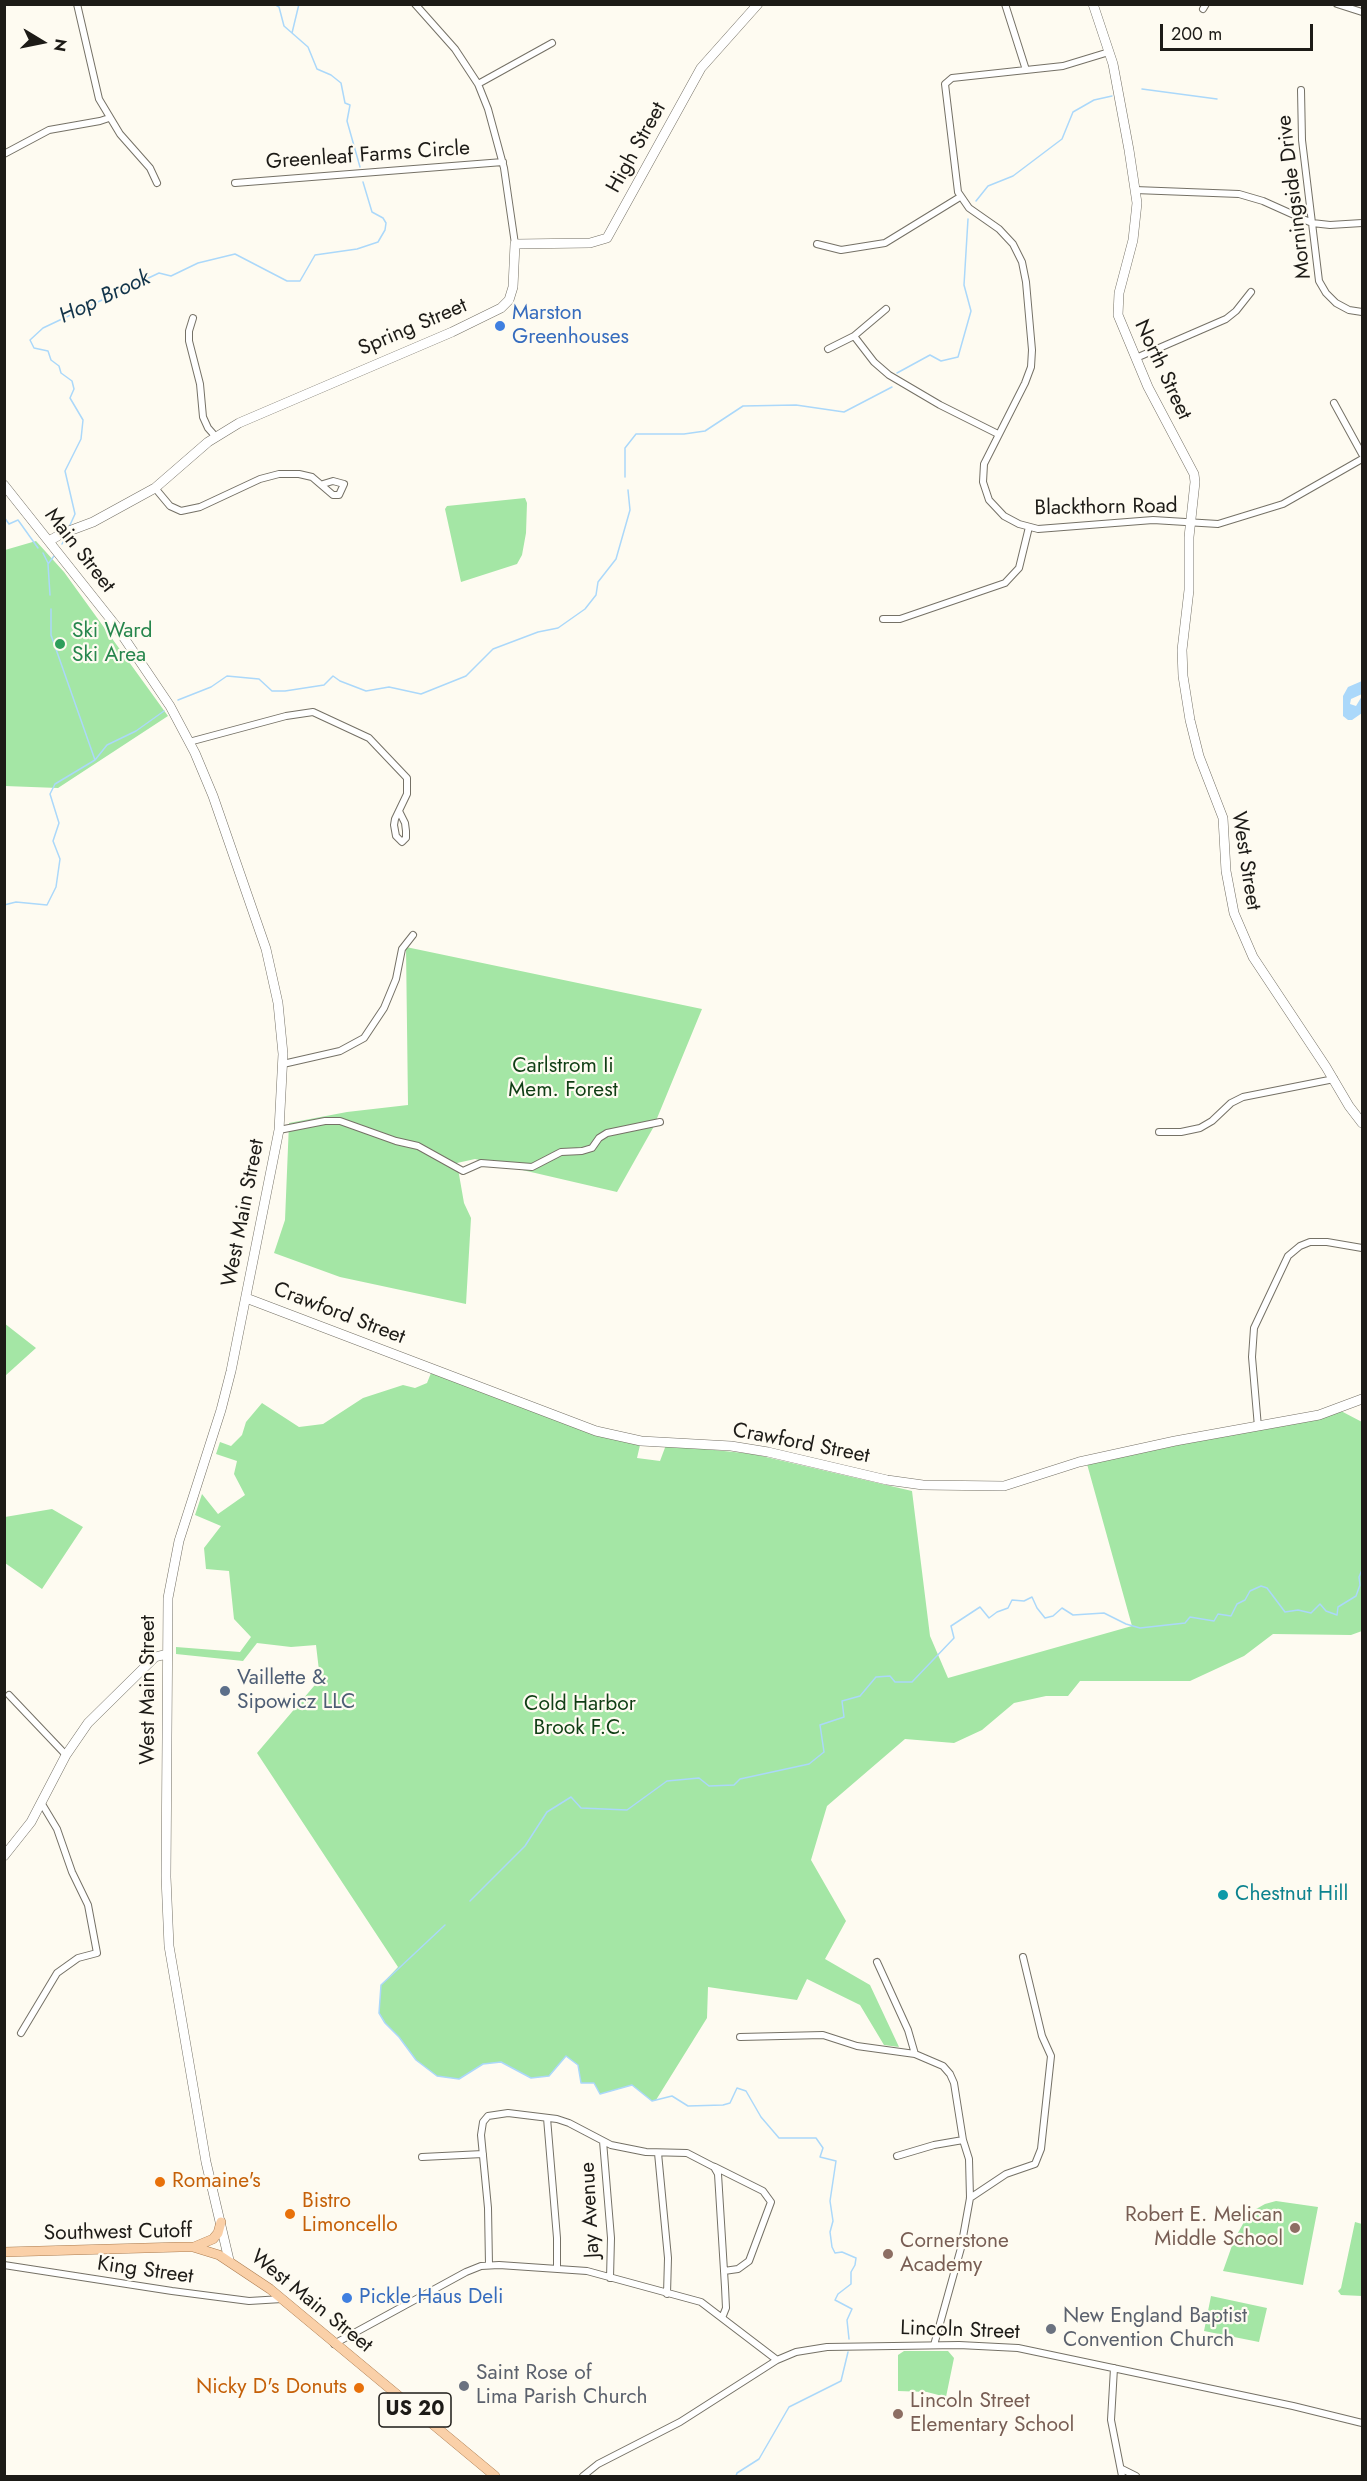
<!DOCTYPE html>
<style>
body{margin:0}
#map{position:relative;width:1367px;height:2481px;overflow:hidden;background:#fefbf1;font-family:Jost,sans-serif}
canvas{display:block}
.frame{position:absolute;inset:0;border:6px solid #1d1b17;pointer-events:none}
.north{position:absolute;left:12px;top:12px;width:60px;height:60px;-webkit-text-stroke:4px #fefbf1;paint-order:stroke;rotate:100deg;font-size:16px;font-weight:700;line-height:24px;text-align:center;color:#1d1b17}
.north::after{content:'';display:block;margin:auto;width:21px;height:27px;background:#1d1b17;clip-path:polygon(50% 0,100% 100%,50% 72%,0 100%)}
.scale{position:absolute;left:1160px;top:24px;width:153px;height:27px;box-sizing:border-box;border:3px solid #1d1b17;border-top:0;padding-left:8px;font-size:18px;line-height:21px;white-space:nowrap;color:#1d1b17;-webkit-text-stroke:4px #fefbf1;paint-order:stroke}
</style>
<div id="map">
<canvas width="1367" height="2481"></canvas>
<div class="frame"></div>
<div class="north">N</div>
<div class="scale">200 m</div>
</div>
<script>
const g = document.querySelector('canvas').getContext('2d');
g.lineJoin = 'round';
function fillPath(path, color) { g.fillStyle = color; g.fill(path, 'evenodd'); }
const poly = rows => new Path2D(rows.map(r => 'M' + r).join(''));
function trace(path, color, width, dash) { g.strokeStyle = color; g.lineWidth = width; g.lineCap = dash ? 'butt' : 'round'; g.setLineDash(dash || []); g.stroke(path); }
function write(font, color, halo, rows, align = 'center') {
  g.font = font + ' Jost,sans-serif'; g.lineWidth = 4.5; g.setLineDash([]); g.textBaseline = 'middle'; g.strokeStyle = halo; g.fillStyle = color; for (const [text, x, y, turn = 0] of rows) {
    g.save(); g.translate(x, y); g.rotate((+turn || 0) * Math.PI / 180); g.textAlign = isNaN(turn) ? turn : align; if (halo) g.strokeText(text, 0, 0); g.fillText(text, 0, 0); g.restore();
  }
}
fillPath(poly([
 [525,498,527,503,526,533,522,555,517,564,461,582,445,509,447,506],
 [36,541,64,572,168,716,58,788,5,786,5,550],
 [406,947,702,1009,653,1128,617,1192,475,1159,457,1163,464,1203,471,1218,466,1304,340,1277,274,1253,285,1220,289,1123,347,1112,408,1105],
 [4,1323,36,1348,5,1376,4,1376],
 [431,1373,589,1433,640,1445,637,1458,660,1461,666,1445,753,1454,912,1491,930,1636,948,1678,1132,1626,1087,1464,1341,1411,1362,1422,1362,1631,1351,1635,1273,1634,1244,1656,1190,1681,1080,1681,1068,1696,1046,1696,1014,1703,982,1730,954,1743,905,1739,827,1806,811,1860,846,1921,825,1959,870,1985,899,2047,884,2045,860,2005,807,1979,797,2000,708,1987,707,2018,656,2100,652,2101,632,2085,600,2094,594,2083,581,2083,578,2065,566,2056,549,2076,531,2078,501,2062,483,2064,459,2079,437,2076,416,2060,399,2037,385,2023,379,2013,381,1985,398,1967,257,1753,320,1679,316,1645,291,1647,257,1643,243,1661,176,1654,176,1647,240,1652,251,1637,234,1619,229,1571,206,1569,204,1548,221,1526,195,1515,202,1494,218,1514,245,1495,234,1474,237,1461,216,1454,220,1442,231,1446,242,1435,246,1422,262,1403,299,1427,323,1424,363,1398,403,1385,415,1388,427,1383],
 [52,1509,83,1527,42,1589,5,1563,5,1517],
 [1276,2201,1318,2207,1303,2285,1223,2271,1234,2240,1249,2213,1265,2204],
 [1355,2222,1362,2224,1362,2296,1341,2295,1338,2291,1341,2288],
 [1211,2296,1267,2308,1259,2342,1204,2331],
 [904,2351,948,2351,954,2358,946,2397,927,2392,898,2391,898,2355]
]), '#a4e6a5');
fillPath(poly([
 [1362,681,1362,694,1351,699,1350,704,1356,706,1362,696,1362,713,1352,720,1348,720,1343,716,1343,696,1348,687]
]), '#abd8fa');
trace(poly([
 [274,4,279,7,284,26,308,47,317,69,331,75,341,83,345,103,350,105,347,121,360,167],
 [292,33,299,4],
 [1142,89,1217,99],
 [976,201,988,186,1013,176,1062,139,1073,112,1094,100,1112,96],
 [897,373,930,355,941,361,958,357,971,311,964,285,968,219],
 [625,477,625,448,636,434,684,434,705,431,743,406,796,405,844,412,892,387],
 [4,517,9,524,18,520,38,548],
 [70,525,75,514,65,471,81,439,83,420,70,398,74,389,72,381,61,373,59,366,51,360,48,351,34,348,30,340,43,328,159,273,171,276,198,263,235,254,287,281,300,281,315,255,357,249,378,242,385,230,386,223,383,218,372,212,363,182],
 [62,544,66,537],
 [43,553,48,563],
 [50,595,48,564,54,556],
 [178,700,211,687,227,676,259,679,272,691,285,691,324,685,333,676,340,681,366,691,389,687,421,694,466,676,493,649,538,632,558,628,585,609,596,595,598,582,616,559,630,510,628,490],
 [95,760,107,745,136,731,164,711],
 [4,905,16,902,47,905,56,887,60,859,53,841,59,823,50,794,55,784,95,760,51,635,51,609],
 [470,1901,525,1846,547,1812,571,1797,581,1808,627,1810,667,1781,699,1778,709,1786,734,1785,740,1779,809,1764,824,1752,820,1725,844,1717,842,1701,860,1696,876,1677,890,1676,895,1682,912,1682,954,1638,951,1626,980,1607,989,1618,997,1612,1008,1608,1012,1600,1024,1601,1032,1597,1037,1608,1045,1618,1053,1616,1062,1608,1073,1615,1104,1613,1126,1624,1140,1628,1185,1623,1190,1617,1214,1621,1218,1614,1231,1616,1237,1604,1245,1600,1250,1591,1261,1586,1267,1588,1285,1612,1298,1610,1311,1613,1320,1604,1326,1611,1337,1615,1338,1607,1356,1596,1360,1585,1359,1577,1362,1570],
 [445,1925,381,1985,379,2013,385,2023,399,2037,416,2060,437,2076,459,2079,483,2064,501,2062,531,2078,549,2076,566,2056,578,2065,581,2083,594,2083,600,2094,632,2085,652,2101,672,2096,688,2106,723,2105,730,2103,737,2088,746,2091,761,2117,779,2138,816,2138,823,2148,820,2157,836,2161,830,2201,833,2221,830,2232,832,2247,835,2253,842,2252,856,2258,855,2265,851,2272,851,2284,838,2294,835,2300,852,2309,847,2320,849,2339],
 [736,2476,737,2473,759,2459,789,2407,841,2381,848,2352]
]), '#abd8fa', 1.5);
const street = poly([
 [77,4,99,99,120,134,150,168,157,183],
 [415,4,455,49,478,84,488,109,504,168,515,244],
 [1005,4,1026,70],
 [1337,4,1362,12],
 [1203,9,1206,4],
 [1109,52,1063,66,952,78,945,84,958,192,969,208,999,229,1013,244,1022,262,1026,282,1032,350,1031,367,1025,383,984,464,983,482,989,500,1004,516,1019,524,1038,529,1153,520,1218,524,1283,504,1362,459],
 [478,84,552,43],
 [1301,90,1302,140,1319,281,1326,293,1336,303,1349,310,1362,312],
 [4,154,49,130,100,121,109,118],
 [235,183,503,162],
 [1135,190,1239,194,1263,201,1312,223,1330,225,1362,223],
 [817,244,841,250,885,243,960,197],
 [193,318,189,331,189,341,200,384,203,417,208,428,216,437],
 [854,336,874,362,889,375,940,405,998,434],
 [828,349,854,336,886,309],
 [1136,358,1226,319,1236,311,1251,292],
 [1334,403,1362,454],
 [155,488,170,506,181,511,200,507,260,479,279,474,299,474,312,477,333,495,339,495,344,484,333,481,323,484],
 [883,619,900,619,1005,583,1019,568,1029,527],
 [189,742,286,716,313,712,369,738,407,778,407,794,395,819,394,825,396,836,402,842,406,838,406,831,405,823,399,811],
 [283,1064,340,1051,364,1038,384,1008,396,979,402,949,413,935],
 [279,1130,325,1121,340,1121,396,1141,418,1146,463,1171,481,1163,532,1167,561,1152,582,1151,592,1148,599,1138,607,1133,660,1122],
 [1159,1132,1181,1132,1200,1128,1212,1121,1231,1103,1243,1097,1334,1079],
 [1258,1427,1252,1357,1254,1328,1288,1256,1300,1246,1310,1242,1327,1242,1362,1248],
 [9,1695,66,1755],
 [877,1962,908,2030,915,2054],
 [21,2033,57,1973,78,1958,97,1953,88,1905,72,1872,57,1829,42,1804],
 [740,2037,823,2035,857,2046,915,2054,943,2066,950,2074,954,2083,963,2140,969,2159,970,2198,961,2248,934,2345],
 [547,2118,557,2238,557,2268],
 [603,2141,611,2238,610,2278],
 [658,2153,668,2258,667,2294],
 [897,2156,934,2145,963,2140],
 [422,2157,483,2154],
 [715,2167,763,2191,771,2202,749,2261,738,2269,724,2271],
 [970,2198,1006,2174,1035,2164,1041,2149,1051,2056,1042,2036,1023,1957],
 [4,2265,172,2291,249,2301,282,2299],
 [489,2265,488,2208,481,2135,483,2122,488,2116,508,2113,557,2119,569,2123,611,2145,646,2152,687,2153,714,2167,718,2174,725,2287,726,2308,722,2318],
 [334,2344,466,2272,481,2266,499,2265,587,2271,701,2302,777,2360],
 [1114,2368,1111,2420,1122,2476],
 [1122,2469,1136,2476],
 [583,2476,598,2464,680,2422,777,2360,796,2352,827,2347,959,2345,1018,2348,1293,2406,1362,2423]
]);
const secondary = poly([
 [1093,4,1113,64,1129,150,1137,203,1133,240,1119,293,1118,315,1148,387,1194,474,1195,482,1189,537,1189,590,1182,650,1183,676,1190,720,1199,756,1223,818,1226,871,1234,913,1253,957,1326,1067,1349,1106,1362,1123],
 [4,485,116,626,170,706,195,753,213,796,266,949,278,1003,283,1054,279,1130,231,1371,221,1410,179,1541,168,1598,166,1877,169,1946,206,2162,229,2260],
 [49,541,61,534,93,522,155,488,208,442,239,423,452,332,501,308,509,300,513,287,515,244,590,243,607,238,701,68,758,4],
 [246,1298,596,1431,641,1441,731,1446,768,1452,887,1480,923,1485,1004,1486,1079,1462,1175,1441,1319,1415,1362,1399],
 [4,1856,31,1822,66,1755,88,1723,155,1657,167,1654]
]);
const primary = poly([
 [194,2247,213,2239,218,2233,221,2222],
 [4,2252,180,2247,193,2247,219,2255,270,2289,495,2476]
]);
trace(street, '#757166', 8);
trace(secondary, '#757166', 10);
trace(primary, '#ab7c50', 10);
trace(street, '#fff', 6);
trace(secondary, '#fff', 9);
trace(primary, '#fad0a8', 9);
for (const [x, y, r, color] of [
 [500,326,6,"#3f7fe0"],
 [60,644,6,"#2e9e5b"],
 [225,1691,6,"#5c6f8a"],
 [1223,1895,6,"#0f9aa8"],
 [160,2182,6,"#e8710a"],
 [290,2214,6,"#e8710a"],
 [1295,2228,6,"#8d6e63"],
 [888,2254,6,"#8d6e63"],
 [347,2298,6,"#3f7fe0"],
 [1051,2329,6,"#6b7280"],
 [464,2386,6,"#6b7280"],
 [359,2388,6,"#e8710a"],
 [898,2414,6,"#8d6e63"]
]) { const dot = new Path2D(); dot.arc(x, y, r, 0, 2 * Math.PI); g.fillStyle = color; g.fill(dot); trace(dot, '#fefbf1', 2); }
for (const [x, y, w] of [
 [415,2410,72]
]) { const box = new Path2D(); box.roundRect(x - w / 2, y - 17, w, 34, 4.5); g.fillStyle = '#fefbf1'; g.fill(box); trace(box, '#1d1b17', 1.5); }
write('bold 20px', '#1d1b17', null, [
 ["US 20",415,2410]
]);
write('21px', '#1d1b17', '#fefbf1', [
 ["High Street",637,148,-61],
 ["Greenleaf Farms Circle",368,156,-4],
 ["Morningside Drive",1295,197,-97],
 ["Spring Street",413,328,-23],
 ["North Street",1162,370,65],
 ["Blackthorn Road",1106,508,-1],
 ["Main Street",79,551,52],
 ["West Street",1245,861,81],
 ["West Main Street",244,1213,-79],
 ["Crawford Street",339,1314,21],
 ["Crawford Street",801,1444,11],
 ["West Main Street",149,1690,-90],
 ["Jay Avenue",591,2210,-93],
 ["Southwest Cutoff",118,2233,-1],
 ["King Street",145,2271,8],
 ["West Main Street",311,2302,39],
 ["Lincoln Street",960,2331,2]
]);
write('21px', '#366cbe', '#fefbf1', [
 ["Marston",512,314],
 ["Greenhouses",512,338],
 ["Pickle Haus Deli",359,2298]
], 'left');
write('21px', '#27864d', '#fefbf1', [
 ["Ski Ward",72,632],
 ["Ski Area",72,656]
], 'left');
write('21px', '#0f3e14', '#fefbf1', [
 ["Carlstrom Ii",563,1067],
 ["Mem. Forest",563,1091],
 ["Cold Harbor",580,1705],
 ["Brook F.C.",580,1729]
]);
write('21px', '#4e5e75', '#fefbf1', [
 ["Vaillette &",237,1679],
 ["Sipowicz LLC",237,1703]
], 'left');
write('21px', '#0d838f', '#fefbf1', [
 ["Chestnut Hill",1235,1895]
], 'left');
write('21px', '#c56008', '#fefbf1', [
 ["Romaine's",172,2182],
 ["Bistro",302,2202],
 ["Limoncello",302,2226],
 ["Nicky D's Donuts",347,2388,"right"]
], 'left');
write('21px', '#785e54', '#fefbf1', [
 ["Robert E. Melican",1283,2216,"right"],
 ["Middle School",1283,2240,"right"],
 ["Cornerstone",900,2242],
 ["Academy",900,2266],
 ["Lincoln Street",910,2402],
 ["Elementary School",910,2426]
], 'left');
write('21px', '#5b616d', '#fefbf1', [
 ["New England Baptist",1063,2317],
 ["Convention Church",1063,2341],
 ["Saint Rose of",476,2374],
 ["Lima Parish Church",476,2398]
], 'left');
write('italic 22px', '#12344a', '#fefbf1', [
 ["Hop Brook",105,298,-25]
]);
</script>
